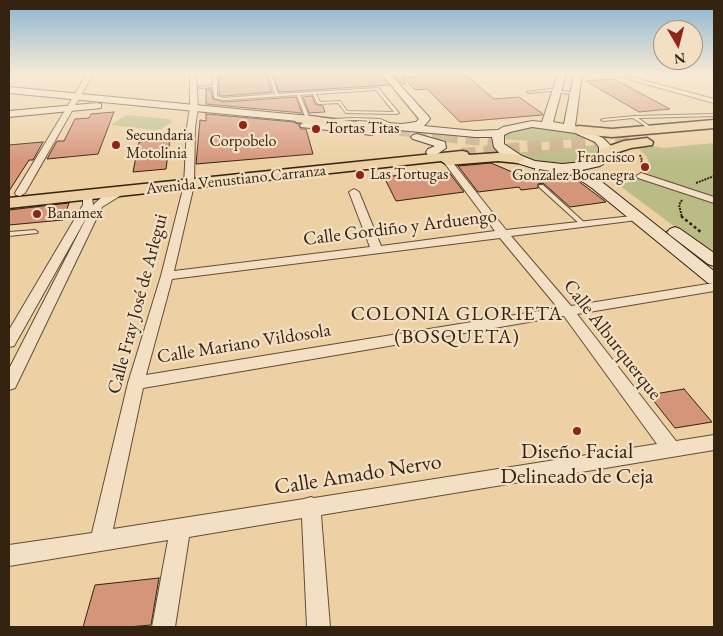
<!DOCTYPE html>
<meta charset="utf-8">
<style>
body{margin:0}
#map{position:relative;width:723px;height:636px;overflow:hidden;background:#edd0a4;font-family:"EB Garamond",serif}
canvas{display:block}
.frame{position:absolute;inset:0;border:10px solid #342310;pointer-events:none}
.north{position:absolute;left:653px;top:20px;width:50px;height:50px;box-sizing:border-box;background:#f3e0c4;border:1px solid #a7947c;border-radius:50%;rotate:172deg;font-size:14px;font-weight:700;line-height:20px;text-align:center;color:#342310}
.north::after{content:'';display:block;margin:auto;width:18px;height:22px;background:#8f2418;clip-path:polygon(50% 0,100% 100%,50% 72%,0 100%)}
</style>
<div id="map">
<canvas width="723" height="636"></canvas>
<div class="frame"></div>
<div class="north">N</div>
</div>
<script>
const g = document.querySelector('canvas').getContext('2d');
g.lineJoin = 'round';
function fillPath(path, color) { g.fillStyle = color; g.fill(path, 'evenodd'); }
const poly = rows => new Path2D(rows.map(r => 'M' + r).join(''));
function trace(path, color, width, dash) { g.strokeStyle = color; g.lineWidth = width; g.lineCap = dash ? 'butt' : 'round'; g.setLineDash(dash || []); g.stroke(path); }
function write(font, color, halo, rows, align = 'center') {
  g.font = font + ' "EB Garamond",serif'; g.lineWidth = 4.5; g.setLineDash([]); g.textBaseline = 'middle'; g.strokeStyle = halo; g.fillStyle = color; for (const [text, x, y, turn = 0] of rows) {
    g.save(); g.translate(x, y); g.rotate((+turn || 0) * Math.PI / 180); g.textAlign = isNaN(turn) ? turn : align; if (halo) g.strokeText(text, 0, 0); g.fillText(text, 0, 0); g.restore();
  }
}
fillPath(poly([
 [126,115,169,119,172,122,161,129,154,130,111,125],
 [533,126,568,129,588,138,544,142,502,139,504,134,511,130],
 [714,143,714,256,619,185,636,180,648,169,650,166,647,157,637,147,654,146,663,148],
 [597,145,600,151,592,161,568,165,535,161,514,153]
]), '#babb85');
const building = poly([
 [219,74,266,74,272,92,224,96,219,95,219,74],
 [273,74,380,74,389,85,279,92,273,74],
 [392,74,404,74,404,77,437,75,436,74,465,74,494,99,519,97,543,114,542,115,460,122,427,89,415,90,404,78,405,84,402,84,392,74],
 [614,79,670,109,639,112,586,81,614,79],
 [206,89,211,89,213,99,224,102,296,97,302,113,206,104,206,89],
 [312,96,315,104,323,106,325,112,309,113,303,97,312,96],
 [114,112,98,154,47,159,57,141,64,141,75,119,89,118,91,114,114,112],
 [206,114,294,122,298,124,301,129,306,129,313,154,196,164,200,120,206,121,206,114],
 [170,139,166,169,133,172,139,142,170,139],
 [43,142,33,160,29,160,9,191,9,145,43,142],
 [491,163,517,174,530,177,532,180,538,178,560,181,577,180,606,202,570,207,543,183,538,184,538,188,521,190,519,187,478,192,458,166,491,163],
 [417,170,425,172,448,171,464,192,396,201,384,177,410,174,417,170],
 [69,203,63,220,9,225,9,210,69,203],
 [684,389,712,422,675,428,649,395,684,389],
 [159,578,151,625,128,627,83,627,95,585,159,578]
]);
fillPath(building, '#d5957b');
trace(building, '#342310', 1);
trace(poly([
 [383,129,457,136]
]), '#c8ad86', 11, [11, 5.5]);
trace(poly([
 [444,135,503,141],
 [462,155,634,138]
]), '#c8ad86', 14, [14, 8]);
const lane = poly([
 [213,74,217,74,217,96,224,98,275,94,268,74,271,74,278,94,378,88,399,113,397,114,346,113,338,103,319,104,317,103,313,94,300,95,310,119,308,120,306,119,297,95,224,100,214,98,213,87,200,88,198,87,213,85,213,74],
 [376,90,394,112,347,111,340,101,320,102,316,94,376,90],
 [550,89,575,93,577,94,575,95,550,91,529,93,527,92,550,89],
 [714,114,714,116,638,118,652,128,652,130,651,130,633,118,603,121,601,120,603,119,634,116,714,114],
 [354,118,380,119,399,127,396,128,379,121,354,120,332,121,330,120,332,119,354,118],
 [537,164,541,165,536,177,532,178,532,177,537,164],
 [539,185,543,185,585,223,585,225,581,225,539,187,539,185],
 [35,230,38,232,37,233,9,236,9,232,35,230]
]);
const street = poly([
 [87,74,93,74,25,193,20,196,16,195,15,193,87,74],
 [190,74,196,74,198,108,195,127,194,185,174,271,370,247,349,192,354,189,359,192,381,246,495,231,443,161,447,158,450,159,506,230,641,215,642,217,637,220,511,236,571,306,714,283,714,291,577,314,676,441,714,435,714,450,321,515,330,627,307,627,302,518,189,537,175,627,152,627,168,540,9,566,9,545,92,533,128,383,161,276,184,185,187,127,190,108,190,74],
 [500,238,558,308,146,375,172,279,500,238],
 [564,316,657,444,314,498,311,497,304,499,113,529,143,388,564,316],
 [610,74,619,74,714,99,714,103,610,74],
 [641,173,714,197,714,203,638,178,636,176,641,173],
 [120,189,125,192,123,194,102,207,17,384,15,388,9,390,9,369,90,211,14,346,9,347,9,330,83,205,83,200,76,196,81,193,92,197,93,205,103,196,120,189]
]);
const secondary = poly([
 [382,74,390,74,429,117,430,119,424,126,475,131,498,130,503,127,532,121,542,122,558,74,566,74,553,122,564,124,574,74,582,74,575,126,603,138,611,146,612,152,608,161,600,166,582,170,602,182,714,271,714,284,708,283,592,188,573,175,533,168,514,162,501,155,494,147,492,137,475,137,355,126,354,124,355,122,359,121,402,124,416,122,419,119,382,74],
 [532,127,575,133,595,142,599,147,599,156,584,162,562,164,535,161,522,156,504,144,504,135,510,132,532,127],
 [9,87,319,117,324,120,319,123,9,93,9,87],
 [97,103,101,104,101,108,9,117,9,111,97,103],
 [305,122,372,129,377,132,372,135,301,127,300,125,305,122],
 [417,134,445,142,446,148,436,155,428,155,426,152,428,149,435,146,413,139,411,137,413,135,417,134],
 [675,227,680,229,714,253,714,266,708,264,670,235,667,232,670,229,675,227]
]);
const primary = poly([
 [300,115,383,125,389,129,383,133,296,122,294,119,296,116,300,115],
 [714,120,714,128,612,137,578,134,572,130,578,126,612,129,714,120],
 [647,138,653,142,652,145,631,148,606,156,599,152,601,149,624,141,647,138],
 [462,151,467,152,469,155,498,153,518,155,525,159,518,163,498,161,448,165,441,161,9,208,9,198,462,151]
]);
trace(lane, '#624e35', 2);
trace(street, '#624e35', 2);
trace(secondary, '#342310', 2);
trace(primary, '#342310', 3);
trace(poly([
 [640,155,642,160,640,168],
 [615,182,630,177],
 [696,183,714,176],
 [682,200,679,205,682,217]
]), '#342310', 2, [2, 1]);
trace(poly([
 [681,216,702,233]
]), '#342310', 2.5, [3, 2.5]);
fillPath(lane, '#f3e0c4');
fillPath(street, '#f3e0c4');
fillPath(secondary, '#f3e0c4');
fillPath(primary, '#edd0a4');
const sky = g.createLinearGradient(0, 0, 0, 163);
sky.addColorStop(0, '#89b4d1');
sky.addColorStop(0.45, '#f7ead6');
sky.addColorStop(1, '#f7ead600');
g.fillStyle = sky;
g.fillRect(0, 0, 723, 163);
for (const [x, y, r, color] of [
 [243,125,5,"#8f2418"],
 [316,129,5,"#8f2418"],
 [116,145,5,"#8f2418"],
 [645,167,5,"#8f2418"],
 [360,175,5,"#8f2418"],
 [37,214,5,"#8f2418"],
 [577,431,5,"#8f2418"]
]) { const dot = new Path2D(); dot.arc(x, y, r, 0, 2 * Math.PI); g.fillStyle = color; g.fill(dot); trace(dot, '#f3e0c4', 2); }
write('16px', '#342310', '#f3e0c4', [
 ["Tortas Titas",326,129],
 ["Secundaria",126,136],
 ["Motolinia",126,154],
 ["Corpobelo",243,142,"center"],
 ["Francisco",635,158,"right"],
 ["Gonzalez Bocanegra",635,176,"right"],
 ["Las Tortugas",370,175],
 ["Banamex",47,214]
], 'left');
write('16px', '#342310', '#f3e0c4', [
 ["Avenida Venustiano Carranza",236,180,-6]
]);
write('19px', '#342310', '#f3e0c4', [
 ["Calle Gordiño y Arduengo",400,228,-7],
 ["Calle Fray José de Arlegui",138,304,-75],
 ["Calle Alburquerque",612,340,52],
 ["Calle Mariano Vildosola",244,344,-9]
]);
g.letterSpacing = '1px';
write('20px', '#342310', '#f3e0c4', [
 ["COLONIA GLORIETA",457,315],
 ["(BOSQUETA)",457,338]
]);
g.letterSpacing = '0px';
write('22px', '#342310', '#f3e0c4', [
 ["Diseño Facial",577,452],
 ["Delineado de Ceja",577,477]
]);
write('22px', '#342310', '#f3e0c4', [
 ["Calle Amado Nervo",358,475,-9]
]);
</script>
